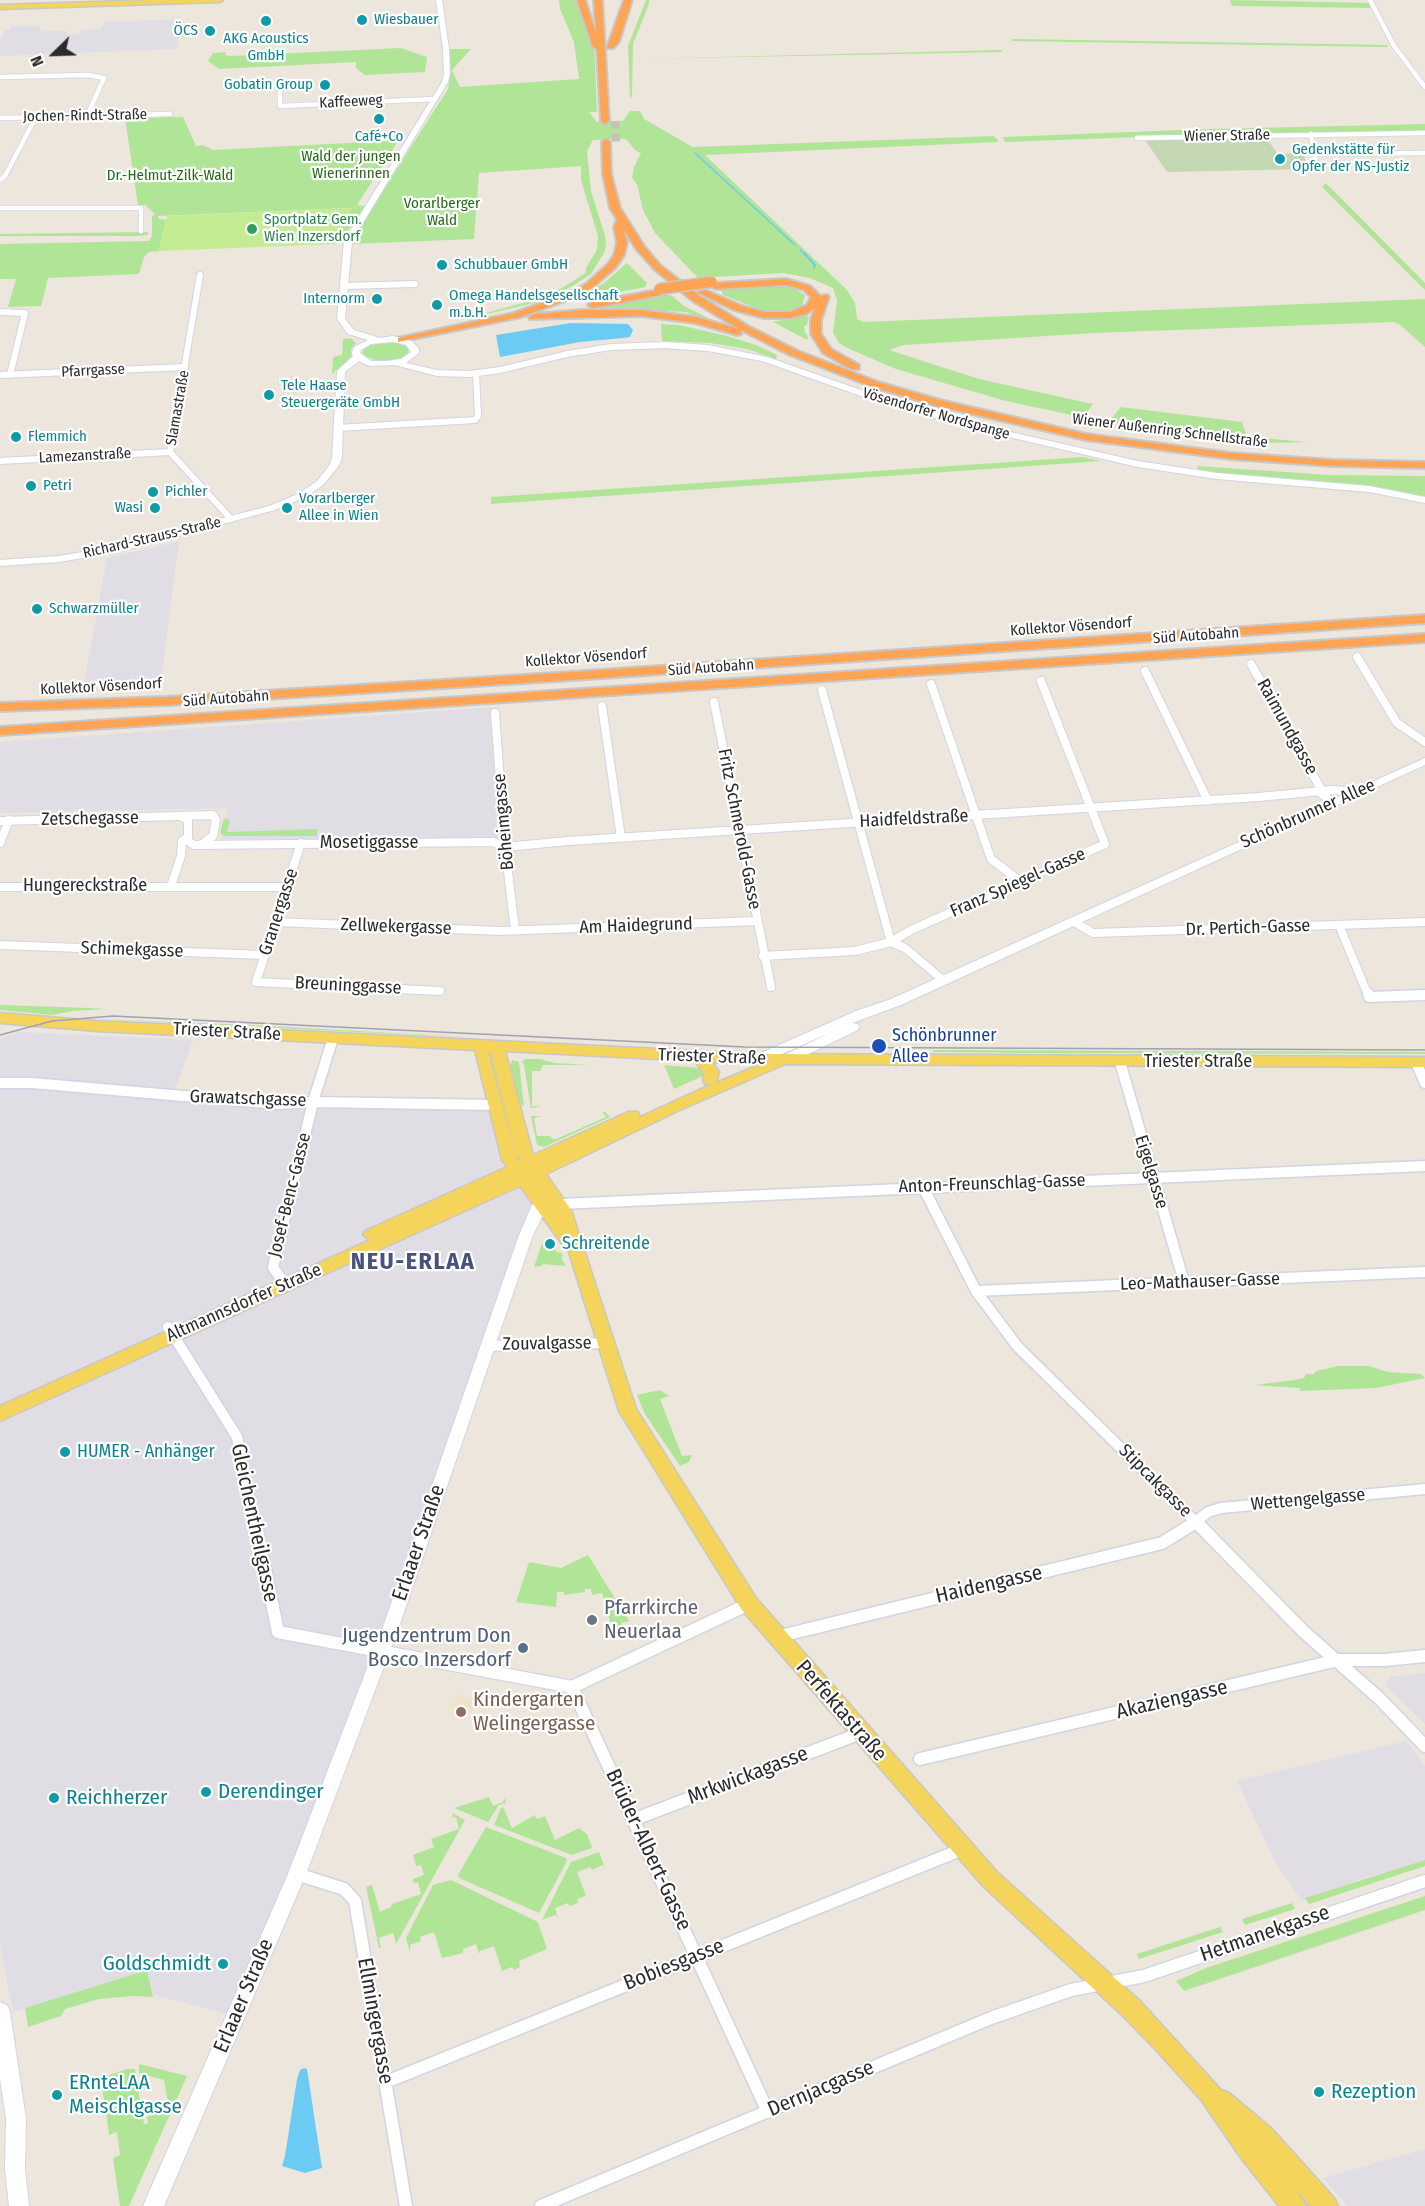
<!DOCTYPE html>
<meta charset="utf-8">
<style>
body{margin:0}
#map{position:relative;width:1425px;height:2206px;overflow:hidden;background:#ede6dc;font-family:"Fira Sans Condensed",sans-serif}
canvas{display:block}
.north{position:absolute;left:24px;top:24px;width:60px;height:60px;-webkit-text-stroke:4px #fff;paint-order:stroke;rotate:247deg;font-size:16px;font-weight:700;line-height:24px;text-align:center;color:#2b2b2b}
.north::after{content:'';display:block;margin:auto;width:21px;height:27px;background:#2b2b2b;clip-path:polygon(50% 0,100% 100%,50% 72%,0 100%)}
</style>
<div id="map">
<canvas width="1425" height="2206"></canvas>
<div class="north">N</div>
</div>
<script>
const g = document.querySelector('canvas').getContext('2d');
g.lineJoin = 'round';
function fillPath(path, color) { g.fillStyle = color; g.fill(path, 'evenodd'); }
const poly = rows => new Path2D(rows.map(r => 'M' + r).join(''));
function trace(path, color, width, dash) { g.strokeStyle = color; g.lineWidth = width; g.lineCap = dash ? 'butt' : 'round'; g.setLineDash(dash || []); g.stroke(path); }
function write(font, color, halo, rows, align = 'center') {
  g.font = font + ' "Fira Sans Condensed",sans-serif'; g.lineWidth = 4.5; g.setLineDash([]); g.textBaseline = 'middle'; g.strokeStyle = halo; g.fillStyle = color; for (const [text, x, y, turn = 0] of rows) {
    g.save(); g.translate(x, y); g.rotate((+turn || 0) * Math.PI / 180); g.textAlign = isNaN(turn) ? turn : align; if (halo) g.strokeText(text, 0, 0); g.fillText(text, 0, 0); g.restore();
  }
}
fillPath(poly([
 [182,19,177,49,0,56,0,41,5,30,9,30,11,26,38,26,41,28,41,31,68,31,67,35,79,34,82,30,101,29,104,22],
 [179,541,161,680,84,684,107,558],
 [495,707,505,838,220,839,228,808,0,813,0,742],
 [18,1032,193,1040,174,1093,313,1102,497,1105,506,1179,529,1187,542,1203,392,1624,236,2016,154,1995,146,1970,13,2012,0,1945,0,1039],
 [1425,1673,1425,1724,1385,1685,1391,1677],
 [1406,1741,1425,1766,1425,1862,1366,1877,1302,1901,1276,1863,1237,1781],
 [1425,2149,1425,2206,1348,2206,1323,2178]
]), '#e0dde5');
fillPath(poly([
 [481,1693,491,1719,505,1715,510,1729,491,1736,481,1708,453,1718,448,1704,455,1702,454,1697,462,1694,464,1699]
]), '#efe4cb');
fillPath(poly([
 [559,0,578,0,582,18,594,41,597,112,589,112,597,122,623,121,630,111,640,111,644,119,693,147,994,136,999,142,705,155,847,290,855,303,857,319,864,322,1425,299,1425,347,1399,324,1393,322,1094,333,904,345,889,350,979,379,1093,404,1085,415,1110,420,1121,407,1242,422,1246,434,1249,437,1307,442,1270,443,1202,437,1104,422,1006,401,896,369,847,348,839,343,833,333,837,300,833,288,810,278,782,273,698,278,655,233,643,210,637,184,632,178,634,167,641,153,635,150,627,140,624,139,593,140,587,151,591,191,605,236,606,244,605,251,591,274,571,287,534,303,449,323,530,301,562,288,586,273,586,268,597,250,598,236,581,180,581,166,479,173,474,239,352,244,354,236,448,89,450,72,449,49,471,49,452,70,460,87,579,79,574,42,560,9],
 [646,0,649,0,649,4,633,44,632,96,630,99,628,46],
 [1230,0,1370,3,1373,8,1232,6],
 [1012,39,1387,45,1388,47,1011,41],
 [401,48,427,57,425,72,365,75,356,68,356,62,219,69,208,61,213,53,226,52,225,55,230,56],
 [1002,50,1002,52,639,59],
 [183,117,196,146,203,145,213,150,386,141,397,143,357,205,365,206,341,240,336,240,337,235,352,208,158,216,159,219,166,220,159,251,149,252,144,257,139,274,48,278,41,306,8,307,16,279,0,279,0,244,149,241,152,236,152,216,155,214,145,205,138,205,125,118],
 [1425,124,1425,131,1218,134,1005,142,1003,137,1208,129],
 [1326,183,1425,283,1425,290,1322,187],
 [148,232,148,235,137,236,0,236,0,234],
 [627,263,647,283,645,287,574,301,604,283],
 [777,284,790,287,805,295,802,307,789,310,761,310,723,295,721,288],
 [671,295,684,306,708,318,703,319,686,312,597,308],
 [801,315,809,317,807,325,804,326,805,333,808,336,807,340,773,322],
 [661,324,679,325,727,336,756,345,777,355,776,359,747,349,710,343,662,341],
 [351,338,356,343,351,349,352,357,332,374,333,357,342,355,343,339],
 [392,342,405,345,409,348,408,354,398,360,377,361,362,355,364,348,369,345],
 [1083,457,1101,461,491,504,491,497],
 [1197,466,1330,475,1425,476,1425,497,1363,486,1199,472],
 [224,818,230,820,227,831,229,832,317,829,317,836,225,836,220,833],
 [0,1005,90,1008,106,1009,72,1011,53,1015,0,1010],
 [97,1019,250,1025,485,1038,420,1035],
 [933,1050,1425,1052,1425,1054,1038,1053,933,1052],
 [525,1059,540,1059,555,1063,590,1065,543,1065,540,1071,532,1071,532,1106,541,1106,531,1108,524,1065,522,1062],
 [512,1060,519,1062,524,1106,520,1104,509,1071],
 [664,1065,700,1068,705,1075,674,1089],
 [602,1112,605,1112,610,1117,544,1147,537,1145,531,1116,542,1116,534,1118,537,1136,549,1136,554,1140,606,1117],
 [547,1240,557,1252,562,1253,563,1256,561,1258,566,1266,542,1264,542,1266,534,1267,542,1243],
 [1338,1366,1369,1366,1388,1372,1420,1374,1425,1378,1376,1388,1301,1391,1299,1388,1254,1385,1295,1380,1304,1378,1306,1374,1314,1374,1316,1371],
 [660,1390,669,1396,660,1399,682,1456,692,1455,689,1462,680,1466,645,1414,637,1395],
 [588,1555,629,1621,621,1623,623,1630,613,1632,602,1593,592,1595,591,1589,585,1589,585,1592,564,1595,564,1592,557,1592,556,1607,516,1602,529,1562,561,1568],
 [489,1797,493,1806,503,1802,505,1798,506,1803,499,1805,488,1822,454,1808],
 [503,1807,512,1828,535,1815,537,1819,545,1816,555,1840,579,1828,587,1834,592,1848,572,1855,494,1825,501,1808],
 [452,1813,465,1820,396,1944,393,1933,379,1938,381,1948,379,1948,366,1887,372,1885,380,1912,391,1907,392,1904,421,1894,418,1882,413,1883,413,1879,424,1875,421,1865,416,1866,413,1855,434,1847,431,1839,459,1829,456,1817,453,1818],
 [486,1827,566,1858,567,1861,539,1913,459,1878,458,1875],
 [599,1852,606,1871,603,1865,592,1870,590,1867,577,1872,586,1896,577,1899,578,1903,570,1906,568,1903,555,1908,558,1918,555,1915,542,1920,571,1862],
 [1425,1860,1425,1866,1309,1904,1305,1898],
 [451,1880,538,1922,547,1949,519,1961,520,1967,514,1970,512,1967,502,1971,494,1946,480,1951,479,1954,476,1944,463,1949,463,1953,442,1958,434,1932,420,1937,421,1941,410,1945,410,1953,406,1938,433,1885],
 [1425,1896,1425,1910,1184,1991,1176,1981,1206,1968],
 [1292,1903,1295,1909,1245,1925,1242,1919],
 [1220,1927,1223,1932,1139,1959,1137,1954],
 [147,1970,153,1997,134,1996,99,1999,65,2009,61,2016,28,2027,25,2008],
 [139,2064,187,2076,129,2206,120,2206,113,2158,120,2155,117,2132,109,2135,106,2112,115,2109,115,2106,105,2108,101,2078,127,2069,135,2069,144,2124,148,2123,147,2117,169,2108,164,2080,139,2073]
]), '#b0e597');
fillPath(poly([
 [1264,135,1278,154,1295,153,1304,156,1309,169,1167,172,1145,140]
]), '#c4d7b3');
fillPath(poly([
 [352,208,337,235,336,244,159,251,167,216]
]), '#c4ed93');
fillPath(poly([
 [571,323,628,324,633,330,630,337,623,338,580,342,500,357,496,335],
 [304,2068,307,2069,322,2168,305,2173,282,2166,285,2156,297,2079,300,2070]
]), '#6ccbf2');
trace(poly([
 [695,153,795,245],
 [800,249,805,255]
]), '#6ccbf2', 1.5);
trace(poly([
 [804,253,815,265,814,267]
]), '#6ccbf2', 2);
trace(poly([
 [615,121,616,142]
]), '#c6c1b9', 8, [8, 4.5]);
const streetFar4 = poly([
 [1370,0,1394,46,1425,87],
 [0,77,88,75,104,78,87,116],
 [280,92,280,106,435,99],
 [0,118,170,114],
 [1311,134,1317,168],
 [1137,138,1425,133],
 [1313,154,1425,153],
 [0,180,5,176,36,117],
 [0,208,141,208,141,231]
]);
const streetFar3 = poly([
 [200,275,170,452,231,519],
 [343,286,415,284],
 [0,312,25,313,10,375],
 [0,375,185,367],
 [337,428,475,420,478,416,476,373],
 [0,461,170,452]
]);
const streetFar2 = poly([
 [1357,657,1397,723,1425,742],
 [1251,664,1322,791],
 [1145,671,1208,801],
 [931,684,991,859,1021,882],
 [822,690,891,942],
 [714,702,771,987],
 [602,706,621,838],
 [495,713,505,847,515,930],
 [1318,791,1333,803],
 [181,816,188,820,188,841,194,845,493,842,505,847,568,841,1258,797,1333,790,1358,792],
 [0,821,213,815,216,820,213,836,202,844],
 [0,843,9,820],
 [301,843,256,982,440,991],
 [171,886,181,856,182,841,187,838],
 [0,887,287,887],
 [276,922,500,931,757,921],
 [1074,922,1093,933,1425,922],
 [1339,925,1368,995],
 [891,942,905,948,943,980],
 [0,945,265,955],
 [763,956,855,951,891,942,911,930,1105,844,1041,681]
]);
const streetFar1 = poly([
 [1368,993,1369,997,1425,995],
 [1120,1062,1184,1282],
 [1416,1062,1425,1083],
 [0,1083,32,1083,277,1104,313,1102,497,1105],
 [923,1187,976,1291,1017,1346,1201,1527],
 [560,1204,1425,1166],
 [285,1285,273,1267,313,1102,333,1038],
 [976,1291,1425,1272],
 [168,1327,237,1437,256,1527],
 [487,1346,607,1343],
 [1189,1527,1208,1512,1221,1508,1425,1489]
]);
const street = poly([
 [256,1525,278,1632,572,1687,749,1604],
 [1199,1525,1304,1632,1380,1699,1425,1746],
 [776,1637,1162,1543,1191,1525],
 [572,1687,768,2112],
 [920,1759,1338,1660,1385,1660,1425,1656],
 [635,1819,861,1733],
 [297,1874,344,1889,355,1901,406,2206],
 [386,2082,963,1849],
 [541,2206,991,2018,1071,1990,1144,1976,1425,1881]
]);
const secondary = poly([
 [436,0,442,0,449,49,450,74,448,82,352,241,345,319,354,330,380,338,393,336,412,341,419,349,419,353,406,363,437,370,470,371,500,367,567,351,611,344,665,342,708,345,767,357,881,397,975,424,1138,461,1217,473,1369,486,1425,497,1425,503,1369,492,1217,479,1138,467,970,428,875,401,762,361,708,351,665,348,611,350,567,357,500,373,470,377,437,376,395,365,369,366,359,361,345,372,342,458,338,467,323,485,304,498,275,510,118,552,59,562,0,566,0,560,59,556,117,546,269,506,298,494,317,481,329,466,332,458,337,371,353,356,352,353,354,347,368,340,348,334,337,319,344,241,442,82,444,74,443,49,436,0],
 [393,342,406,345,411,352,401,359,387,361,371,361,360,353,361,350,371,344,393,342],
 [1425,758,1425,765,901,1005,852,1023,858,1024,859,1027,858,1030,790,1063,785,1064,778,1060,780,1057,834,1031,764,1062,754,1062,752,1059,754,1056,856,1011,891,999,1425,758],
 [542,1198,547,1199,549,1203,533,1235,400,1624,306,1874,164,2206,143,2206,288,1874,384,1624,519,1235,532,1205,537,1199,542,1198],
 [0,2002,7,2005,10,2012,26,2119,25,2169,29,2206,9,2206,5,2169,6,2119,0,2079,0,2002]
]);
const primary = poly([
 [156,0,223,0,220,2,0,9,0,5,156,0],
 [0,1013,97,1021,759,1054,1425,1057,1425,1067,785,1064,682,1109,546,1174,571,1210,636,1409,756,1598,997,1872,1139,2000,1221,2090,1229,2093,1272,2129,1334,2198,1338,2206,1310,2206,1294,2187,1306,2206,1279,2206,1241,2158,1201,2100,1158,2052,1123,2016,983,1886,742,1610,619,1411,567,1246,563,1245,520,1186,0,1421,0,1406,370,1240,363,1235,365,1231,507,1167,502,1160,475,1050,97,1031,0,1023,0,1013],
 [490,1050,516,1154,521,1161,519,1161,517,1159,489,1055,490,1050],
 [505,1051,695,1061,704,1073,703,1080,705,1084,712,1084,640,1117,638,1112,628,1112,533,1155,505,1051],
 [712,1062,759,1064,761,1064,716,1083,719,1072,712,1062]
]);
const highway = poly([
 [577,0,585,0,596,33,594,0,602,0,609,121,605,124,601,121,597,49,593,47,577,0],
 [624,0,632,0,619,42,613,48,607,48,624,0],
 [606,139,610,142,611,174,620,208,644,246,660,265,701,297,748,326,798,351,878,382,940,400,1086,434,1231,453,1333,460,1425,462,1425,468,1333,466,1231,459,1086,440,933,405,870,386,790,355,741,330,741,334,737,335,695,323,641,316,530,319,529,317,534,314,582,310,641,310,696,317,739,329,693,301,654,269,637,250,624,230,627,243,624,255,615,268,592,288,575,297,521,317,398,342,398,338,514,313,569,293,586,284,608,264,614,255,617,243,614,227,617,219,610,208,603,174,602,142,606,139],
 [786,279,810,286,820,296,827,295,829,297,821,320,821,334,831,349,859,365,859,369,851,369,823,353,811,334,811,320,815,308,806,314,790,318,764,318,734,310,697,292,705,290,742,306,764,312,790,312,807,305,811,297,804,290,786,285,716,289,711,286,716,283,786,279],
 [663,289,668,292,666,294,593,308,588,305,593,302,663,289],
 [1425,615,1425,623,556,681,167,705,0,711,0,703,167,697,556,673,1425,615],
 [1425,634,1425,642,0,735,0,727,1425,634]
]);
trace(streetFar4, '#d1d4e4', 6);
trace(streetFar3, '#d1d4e4', 8);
trace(streetFar2, '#d1d4e4', 10);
trace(streetFar1, '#d1d4e4', 13);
trace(street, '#d1d4e4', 15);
trace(secondary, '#d1d4e4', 2);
trace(primary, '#c8c8c8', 3);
trace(highway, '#c8c8c8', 4);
trace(streetFar4, '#fff', 4.5);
trace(streetFar3, '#fff', 6);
trace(streetFar2, '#fff', 8);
trace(streetFar1, '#fff', 10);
trace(street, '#fff', 12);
fillPath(secondary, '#fff');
fillPath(primary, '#f4d45a');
fillPath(highway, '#ffa355');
trace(poly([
 [0,1035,52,1021,113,1016,745,1047,1425,1050]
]), '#9fa1b5', 1.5);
const highwayBridge = poly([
 [659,289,712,282]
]);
trace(highwayBridge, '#c8c8c8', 13, []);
trace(highwayBridge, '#ffa355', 10);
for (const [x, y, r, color] of [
 [362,20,6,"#0f9aa8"],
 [266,21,6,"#0f9aa8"],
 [210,31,6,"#0f9aa8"],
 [325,85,6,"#0f9aa8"],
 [379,119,6,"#0f9aa8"],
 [1280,159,6,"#0f9aa8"],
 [252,229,6,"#2e9e5b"],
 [442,265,6,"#0f9aa8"],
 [377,299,6,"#0f9aa8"],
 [437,305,6,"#0f9aa8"],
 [269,395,6,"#0f9aa8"],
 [16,437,6,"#0f9aa8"],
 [31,486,6,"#0f9aa8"],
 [153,492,6,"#0f9aa8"],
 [155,508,6,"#0f9aa8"],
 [287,508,6,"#0f9aa8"],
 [37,609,6,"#0f9aa8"],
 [879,1046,8,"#1a4fb4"],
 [550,1244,6,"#0f9aa8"],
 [65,1452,6,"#0f9aa8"],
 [592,1620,6,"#6b7280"],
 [523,1648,6,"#5c6f8a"],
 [461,1712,6,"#8d6e63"],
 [206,1792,6,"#0f9aa8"],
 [54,1798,6,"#0f9aa8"],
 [223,1964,6,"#0f9aa8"],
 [1319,2092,6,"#0f9aa8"],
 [57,2095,6,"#0f9aa8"]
]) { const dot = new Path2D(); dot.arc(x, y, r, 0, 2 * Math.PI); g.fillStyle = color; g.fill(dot); trace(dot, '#fff', 2); }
write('15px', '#0d838f', '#fff', [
 ["Wiesbauer",374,20],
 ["ÖCS",198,31,"right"],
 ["AKG Acoustics",266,39,"center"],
 ["GmbH",266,56,"center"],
 ["Gobatin Group",313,85,"right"],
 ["Café+Co",379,137,"center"],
 ["Gedenkstätte für",1292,150],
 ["Opfer der NS-Justiz",1292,167],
 ["Schubbauer GmbH",454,265],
 ["Omega Handelsgesellschaft",449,296],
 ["m.b.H.",449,313],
 ["Internorm",365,299,"right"],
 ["Tele Haase",281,386],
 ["Steuergeräte GmbH",281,403],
 ["Flemmich",28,437],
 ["Petri",43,486],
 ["Pichler",165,492],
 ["Vorarlberger",299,499],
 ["Allee in Wien",299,516],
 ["Wasi",143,508,"right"],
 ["Schwarzmüller",49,609]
], 'left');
write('15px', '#2b2b2b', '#fff', [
 ["Kaffeeweg",351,102,-3],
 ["Jochen-Rindt-Straße",85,116,-1],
 ["Wiener Straße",1227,136,-1],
 ["Pfarrgasse",93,371,-3],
 ["Slamastraße",178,408,-80],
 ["Vösendorfer Nordspange",936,414,16],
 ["Wiener Außenring Schnellstraße",1170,431,7],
 ["Lamezanstraße",85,456,-3],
 ["Richard-Strauss-Straße",152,538,-13],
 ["Kollektor Vösendorf",1071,627,-4],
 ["Süd Autobahn",1196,636,-4],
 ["Kollektor Vösendorf",586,658,-4],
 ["Süd Autobahn",711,668,-4],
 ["Kollektor Vösendorf",101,687,-3],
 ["Süd Autobahn",226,699,-4]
]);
write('15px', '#276a18', '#fff', [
 ["Wald der jungen",351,157],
 ["Wienerinnen",351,174],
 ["Dr.-Helmut-Zilk-Wald",170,176],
 ["Vorarlberger",442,204],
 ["Wald",442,221]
]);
write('15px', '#27864d', '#fff', [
 ["Sportplatz Gem.",264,220],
 ["Wien Inzersdorf",264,237]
], 'left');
write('18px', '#2b2b2b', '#fff', [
 ["Raimundgasse",1287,727,61],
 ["Schönbrunner Allee",1308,814,-24],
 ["Zetschegasse",90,819,-1],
 ["Haidfeldstraße",914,819,-3],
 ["Böheimgasse",504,822,-95],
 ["Fritz Schmerold-Gasse",739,829,79],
 ["Mosetiggasse",369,843],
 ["Franz Spiegel-Gasse",1018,883,-24],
 ["Hungereckstraße",85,886],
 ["Granergasse",279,912,-72],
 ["Am Haidegrund",636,926,-2],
 ["Zellwekergasse",396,927,2],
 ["Dr. Pertich-Gasse",1248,928,-2],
 ["Schimekgasse",132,950,2],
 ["Breuninggasse",348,986,3],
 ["Triester Straße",227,1032,3],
 ["Triester Straße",712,1057,2],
 ["Triester Straße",1198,1062],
 ["Grawatschgasse",248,1099,2],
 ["Eigelgasse",1151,1172,73],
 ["Anton-Freunschlag-Gasse",992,1184,-2],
 ["Josef-Benc-Gasse",290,1195,-76],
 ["Leo-Mathauser-Gasse",1200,1282,-2],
 ["Altmannsdorfer Straße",244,1303,-24],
 ["Zouvalgasse",547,1344,-1],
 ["Stipcakgasse",1155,1481,45],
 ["Wettengelgasse",1308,1500,-5]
]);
write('18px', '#164399', '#fff', [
 ["Schönbrunner",892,1036],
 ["Allee",892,1057]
], 'left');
write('18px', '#0d838f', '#fff', [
 ["Schreitende",562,1244],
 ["HUMER - Anhänger",77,1452]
], 'left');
write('21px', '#2b2b2b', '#fff', [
 ["Gleichentheilgasse",254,1523,78],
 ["Erlaaer Straße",419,1543,-71],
 ["Haidengasse",989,1585,-13],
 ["Akaziengasse",1172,1700,-13],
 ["Perfektastraße",841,1711,49],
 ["Mrkwickagasse",748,1776,-21],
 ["Brüder-Albert-Gasse",648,1850,65],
 ["Hetmanekgasse",1265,1934,-19],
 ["Bobiesgasse",674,1965,-22],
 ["Erlaaer Straße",244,1996,-67],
 ["Ellmingergasse",375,2021,80],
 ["Dernjacgasse",821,2089,-23]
]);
write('21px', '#5b616d', '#fff', [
 ["Pfarrkirche",604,1608],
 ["Neuerlaa",604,1632]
], 'left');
write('21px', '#4e5e75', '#fff', [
 ["Jugendzentrum Don",511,1636],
 ["Bosco Inzersdorf",511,1660]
], 'right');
write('21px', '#785e54', '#fff', [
 ["Kindergarten",473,1700],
 ["Welingergasse",473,1724]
], 'left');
write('21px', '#0d838f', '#fff', [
 ["Derendinger",218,1792],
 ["Reichherzer",66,1798],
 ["Goldschmidt",211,1964,"right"],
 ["ERnteLAA",69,2083],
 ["Meischlgasse",69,2107],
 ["Rezeption",1331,2092]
], 'left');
g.letterSpacing = '1.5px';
write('bold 24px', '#49517d', '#fff', [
 ["NEU-ERLAA",413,1262]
]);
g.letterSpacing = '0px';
</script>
